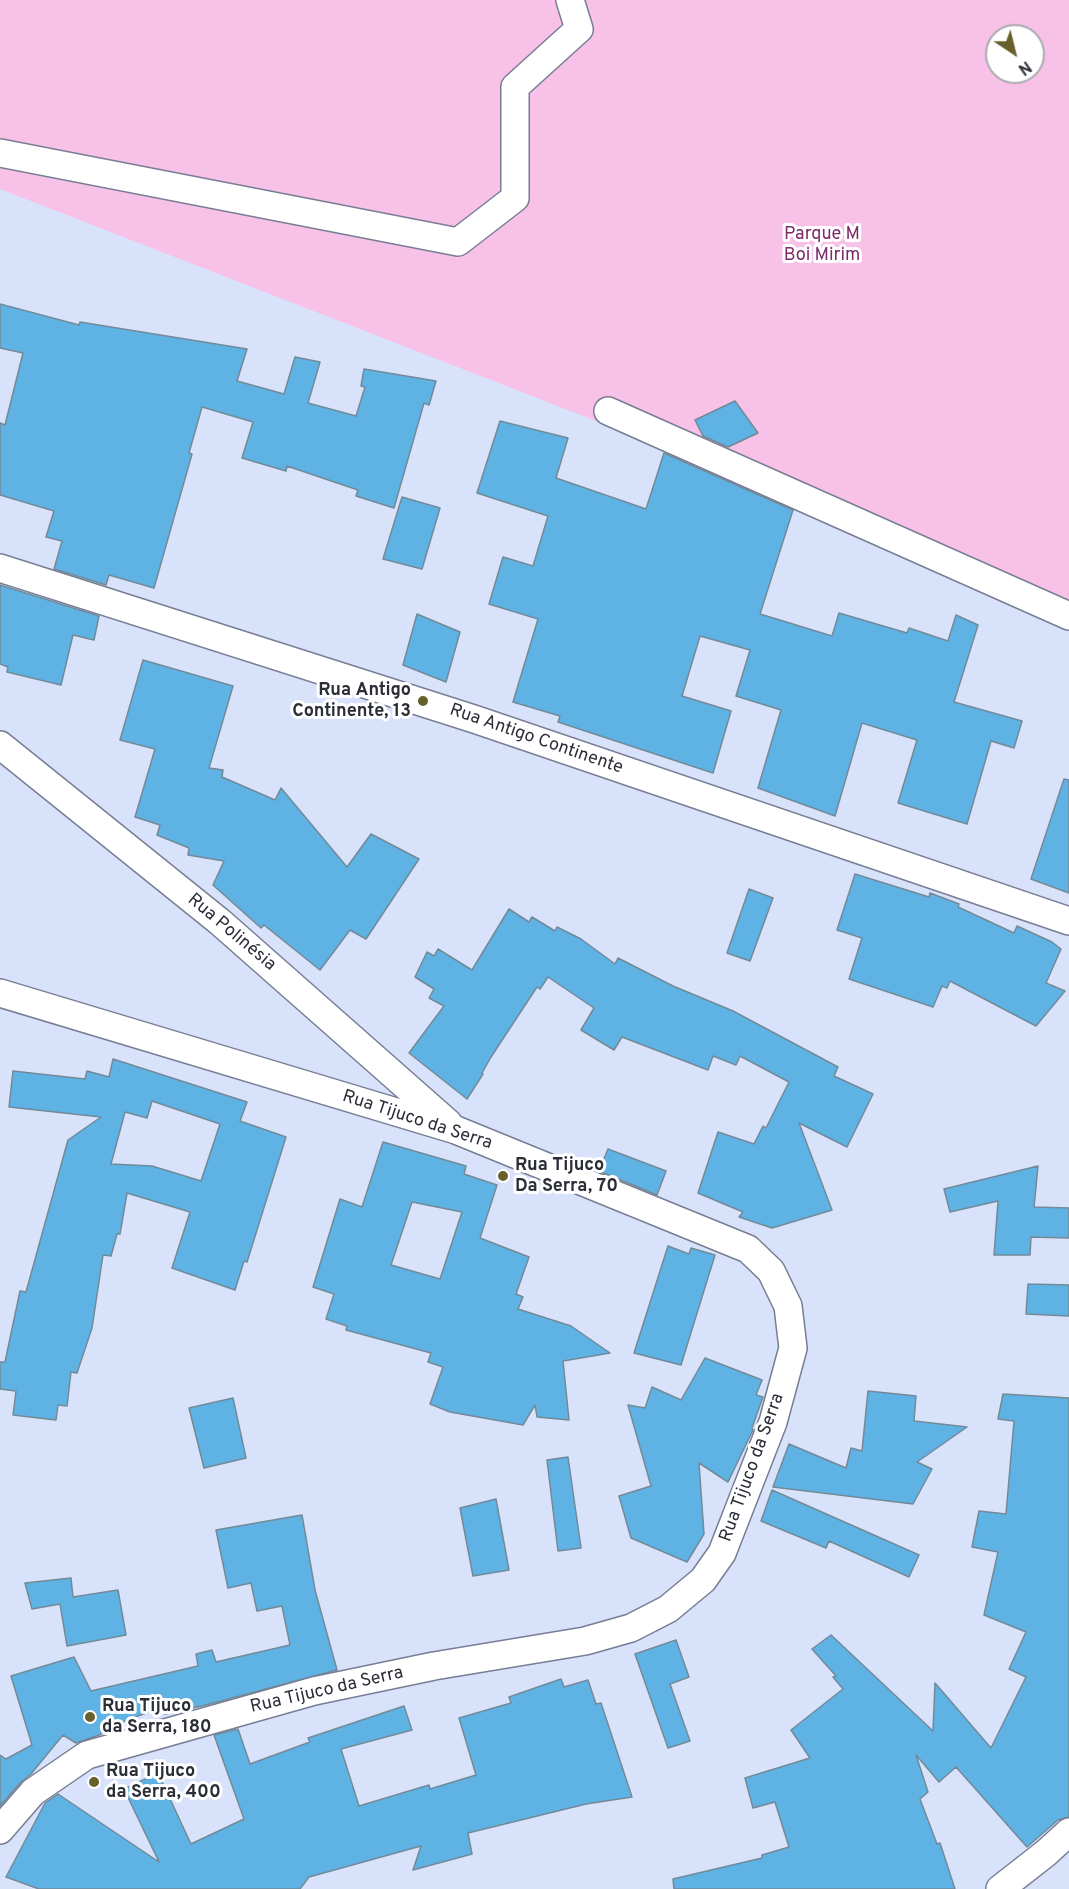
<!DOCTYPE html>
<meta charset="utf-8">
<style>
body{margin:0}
#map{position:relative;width:1069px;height:1889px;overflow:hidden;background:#d9e2fb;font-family:Overpass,sans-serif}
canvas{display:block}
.north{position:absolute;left:985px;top:24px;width:60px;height:60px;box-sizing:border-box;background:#fff;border:2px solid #aaabaf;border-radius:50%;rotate:145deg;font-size:16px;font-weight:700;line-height:24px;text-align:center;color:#2b2e37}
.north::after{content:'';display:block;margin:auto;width:21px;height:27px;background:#67602c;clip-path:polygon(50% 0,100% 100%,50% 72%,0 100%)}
</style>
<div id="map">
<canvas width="1069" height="1889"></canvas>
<div class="north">N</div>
</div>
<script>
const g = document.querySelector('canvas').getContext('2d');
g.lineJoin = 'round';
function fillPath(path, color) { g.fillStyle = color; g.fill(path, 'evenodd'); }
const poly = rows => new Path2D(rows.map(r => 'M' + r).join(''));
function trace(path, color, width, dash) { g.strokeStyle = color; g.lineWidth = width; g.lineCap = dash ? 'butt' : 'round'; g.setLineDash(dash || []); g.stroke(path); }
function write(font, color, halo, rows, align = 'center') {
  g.font = font + ' Overpass,sans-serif'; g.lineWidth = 6; g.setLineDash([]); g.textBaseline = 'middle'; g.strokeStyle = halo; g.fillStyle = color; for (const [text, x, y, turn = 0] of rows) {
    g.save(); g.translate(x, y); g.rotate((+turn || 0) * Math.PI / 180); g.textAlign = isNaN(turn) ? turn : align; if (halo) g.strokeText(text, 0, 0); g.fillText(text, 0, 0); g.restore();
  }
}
fillPath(poly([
 [0,0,1069,0,1069,605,0,189],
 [997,36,1033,36,1033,72,997,72]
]), '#f8c1e7');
const building = poly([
 [0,304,79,325,80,322,247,349,237,381,284,394,295,357,320,362,308,403,356,416,365,387,361,386,364,369,436,381,429,405,424,403,394,508,356,496,358,490,287,466,286,471,242,458,253,422,202,407,189,453,192,454,154,588,109,575,106,585,54,569,62,541,46,537,54,511,0,495,0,423,5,425,23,353,0,348,0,304],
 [735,401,758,433,728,447,703,436,695,420,735,401],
 [500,421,568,438,556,478,646,509,664,453,793,510,760,614,832,636,839,613,907,633,909,628,948,641,956,615,978,625,954,702,1022,721,1014,748,991,741,967,824,898,803,917,740,862,723,835,816,758,788,781,710,736,696,750,650,700,636,682,696,731,711,713,773,558,722,560,716,513,702,538,619,489,604,503,557,533,566,548,516,477,493,500,421],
 [402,497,440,508,422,569,383,559,402,497],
 [0,585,99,616,94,640,73,635,61,685,7,672,8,667,0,664,0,585],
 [417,614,460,632,446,682,403,665,417,614],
 [143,660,233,686,209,768,223,770,222,777,275,800,281,788,347,867,371,834,419,859,366,939,350,930,320,970,264,925,261,928,213,885,224,861,188,855,189,848,157,835,160,825,135,817,155,749,120,740,143,660],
 [1064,779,1069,780,1069,893,1031,879,1064,779],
 [855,874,929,897,930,893,959,904,958,907,1014,933,1017,926,1052,942,1061,949,1046,983,1065,991,1036,1026,950,981,947,988,942,986,933,1007,849,979,862,938,837,930,855,874],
 [749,889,773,898,750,961,727,953,749,889],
 [509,909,529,922,532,917,555,931,557,927,581,939,615,964,618,958,673,986,733,1011,838,1067,834,1076,873,1094,847,1147,799,1123,832,1210,772,1228,739,1217,743,1212,698,1193,718,1132,754,1144,763,1126,766,1128,789,1082,740,1056,736,1065,713,1056,708,1070,622,1037,614,1050,581,1030,594,1008,548,977,540,989,537,987,491,1057,482,1073,483,1074,467,1099,409,1053,444,1006,429,998,434,989,415,977,427,952,434,956,438,949,472,970,509,909],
 [113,1059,247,1102,240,1121,286,1137,247,1262,244,1261,235,1290,172,1268,190,1212,127,1193,120,1234,117,1234,111,1256,103,1255,92,1328,77,1373,71,1372,67,1406,58,1405,56,1420,13,1415,16,1391,0,1389,0,1362,5,1362,20,1291,26,1292,68,1140,101,1117,9,1107,13,1071,85,1079,87,1071,109,1077,113,1059],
 [152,1101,220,1124,201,1181,152,1166,111,1164,125,1112,147,1118,152,1101],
 [383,1142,466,1166,464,1174,497,1185,480,1238,529,1257,516,1294,523,1297,518,1309,571,1326,610,1353,563,1361,569,1420,537,1417,535,1405,523,1425,450,1412,430,1404,443,1367,428,1362,431,1353,346,1330,347,1326,326,1319,334,1294,313,1287,340,1199,362,1207,383,1142],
 [412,1202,462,1212,440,1279,391,1265,412,1202],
 [608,1149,666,1171,657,1195,599,1171,608,1149],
 [1038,1166,1034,1207,1069,1208,1069,1238,1031,1237,1030,1255,994,1255,998,1201,950,1212,944,1189,1038,1166],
 [668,1246,689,1254,691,1248,715,1255,681,1365,634,1353,668,1246],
 [1028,1284,1069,1285,1069,1316,1026,1314,1028,1284],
 [705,1358,762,1380,756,1395,763,1397,752,1428,753,1430,728,1482,699,1463,704,1534,687,1562,631,1538,619,1496,651,1486,628,1405,645,1408,652,1387,681,1400,705,1358],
 [868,1391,916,1396,914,1421,967,1427,917,1462,932,1469,913,1504,773,1487,789,1444,846,1468,851,1448,862,1451,868,1391],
 [1003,1394,1069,1398,1069,1817,1058,1820,1027,1847,956,1767,939,1782,916,1755,928,1792,920,1799,937,1844,940,1843,955,1889,674,1889,673,1879,762,1858,762,1855,789,1847,775,1802,753,1808,745,1778,810,1758,791,1730,843,1689,833,1677,836,1676,812,1649,831,1635,933,1731,935,1683,991,1748,1026,1677,1009,1669,1026,1632,984,1615,998,1552,972,1547,979,1511,1006,1514,1014,1421,998,1419,1003,1394],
 [233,1398,246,1458,204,1468,189,1408,233,1398],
 [568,1457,581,1548,558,1551,547,1460,568,1457],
 [772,1490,919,1555,909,1577,829,1541,826,1548,761,1521,772,1490],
 [496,1499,509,1570,473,1576,460,1508,496,1499],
 [302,1515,315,1590,337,1670,206,1705,165,1714,164,1707,129,1719,99,1735,76,1743,63,1735,31,1774,21,1782,0,1806,0,1755,6,1759,32,1745,11,1676,74,1657,91,1691,198,1666,196,1654,212,1650,216,1662,290,1645,282,1606,257,1611,251,1583,228,1588,216,1530,302,1515],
 [71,1578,73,1597,118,1590,126,1635,67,1646,60,1604,32,1609,25,1583,71,1578],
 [676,1640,689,1677,670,1684,690,1741,668,1748,635,1654,676,1640],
 [561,1679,564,1687,588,1680,596,1704,601,1703,632,1797,586,1804,468,1833,472,1854,413,1870,421,1846,309,1877,300,1889,39,1889,6,1877,45,1803,58,1794,159,1862,124,1789,158,1773,191,1844,244,1819,214,1735,238,1729,250,1764,310,1742,308,1738,404,1706,412,1730,341,1749,359,1806,429,1785,430,1789,476,1775,459,1718,511,1703,509,1697,561,1679]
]);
fillPath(building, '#5fb3e4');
trace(building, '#728a98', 1.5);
const street = poly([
 [0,153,458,242,515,198,515,87,579,29,570,0],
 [608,411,1069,616],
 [0,568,474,719,1069,921],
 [0,745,220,922,448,1123],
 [0,993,456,1130,748,1249,771,1271,788,1306,793,1348,773,1422,722,1553,703,1580,668,1609,631,1628,585,1641,434,1666,314,1691,87,1755,33,1792,0,1830],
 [1000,1889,1046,1853,1069,1832]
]);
trace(street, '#777e94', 30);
trace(street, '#fff', 27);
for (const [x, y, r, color] of [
 [423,701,6,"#67602c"],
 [503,1176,6,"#67602c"],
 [90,1717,6,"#67602c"],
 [94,1782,6,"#67602c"]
]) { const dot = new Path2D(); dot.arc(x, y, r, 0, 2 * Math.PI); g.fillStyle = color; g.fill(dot); trace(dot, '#fff', 2); }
write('18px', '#7b2969', '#fff', [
 ["Parque M",822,235],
 ["Boi Mirim",822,256]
]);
write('bold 18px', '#2b2e37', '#fff', [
 ["Rua Antigo",411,691,"right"],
 ["Continente, 13",411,712,"right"],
 ["Rua Tijuco",515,1166],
 ["Da Serra, 70",515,1187],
 ["Rua Tijuco",102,1707],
 ["da Serra, 180",102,1728],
 ["Rua Tijuco",106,1772],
 ["da Serra, 400",106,1793]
], 'left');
write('18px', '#2b2e37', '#fff', [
 ["Rua Antigo Continente",536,740,19],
 ["Rua Polinésia",231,933,40],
 ["Rua Tijuco da Serra",417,1121,18],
 ["Rua Tijuco da Serra",753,1468,-70],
 ["Rua Tijuco da Serra",327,1691,-13]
]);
</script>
